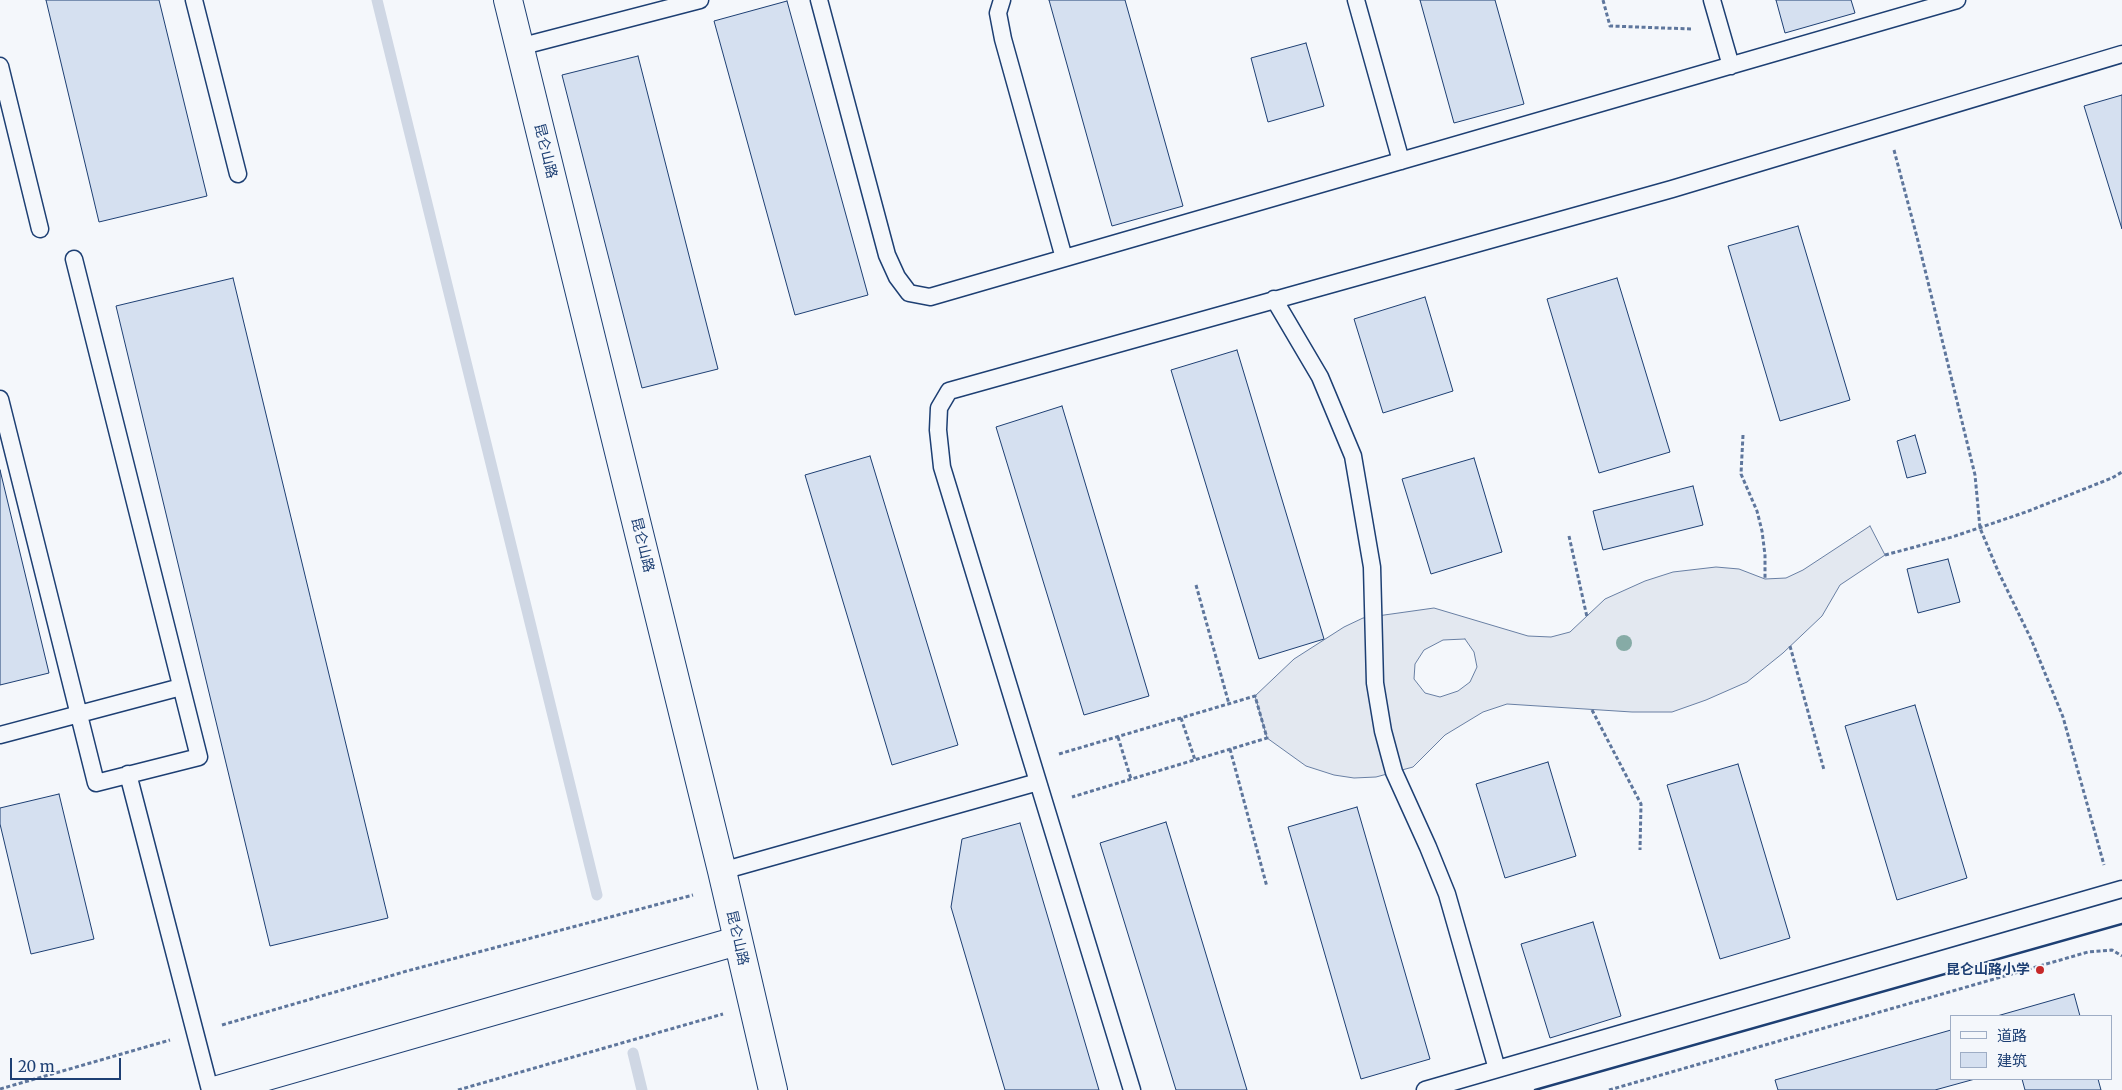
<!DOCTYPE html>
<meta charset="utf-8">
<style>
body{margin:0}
#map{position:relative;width:2122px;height:1090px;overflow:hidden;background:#f4f7fb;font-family:Merriweather,"Noto Sans SC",serif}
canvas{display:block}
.legend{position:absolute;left:1950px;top:1015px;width:162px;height:65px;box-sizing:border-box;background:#f4f7fb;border:1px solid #9eadc5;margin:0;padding:6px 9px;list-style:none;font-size:15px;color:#1d3f73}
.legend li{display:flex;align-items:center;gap:10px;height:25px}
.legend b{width:25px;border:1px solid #9eadc5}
.scale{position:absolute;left:10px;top:1058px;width:111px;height:22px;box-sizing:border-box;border:2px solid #1d3f73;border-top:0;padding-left:6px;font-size:15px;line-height:18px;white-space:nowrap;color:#1d3f73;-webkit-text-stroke:4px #f4f7fb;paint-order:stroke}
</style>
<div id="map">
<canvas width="2122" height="1090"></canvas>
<ul class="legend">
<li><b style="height:6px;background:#f4f7fb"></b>道路</li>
<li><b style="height:14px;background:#d5e0f0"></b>建筑</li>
</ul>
<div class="scale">20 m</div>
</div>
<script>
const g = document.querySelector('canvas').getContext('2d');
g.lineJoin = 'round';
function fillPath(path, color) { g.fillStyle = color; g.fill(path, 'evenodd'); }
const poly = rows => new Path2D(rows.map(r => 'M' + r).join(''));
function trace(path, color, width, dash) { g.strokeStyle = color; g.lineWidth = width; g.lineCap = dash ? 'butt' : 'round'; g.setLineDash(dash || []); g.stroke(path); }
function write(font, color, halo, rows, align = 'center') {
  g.font = font + ' Merriweather,"Noto Sans SC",serif'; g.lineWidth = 4; g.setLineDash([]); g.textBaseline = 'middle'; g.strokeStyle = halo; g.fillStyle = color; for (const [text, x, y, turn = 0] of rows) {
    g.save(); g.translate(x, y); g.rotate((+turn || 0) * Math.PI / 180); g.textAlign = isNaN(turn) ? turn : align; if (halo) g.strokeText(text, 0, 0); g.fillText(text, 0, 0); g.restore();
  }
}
const parking = poly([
 [1870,526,1885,555,1840,585,1822,616,1783,653,1747,682,1706,700,1672,712,1632,712,1507,704,1483,712,1445,735,1413,767,1376,777,1354,778,1334,775,1306,766,1267,738,1255,696,1294,659,1344,627,1363,618,1434,608,1528,636,1551,637,1570,632,1605,599,1645,581,1673,572,1716,567,1739,569,1765,579,1786,578,1803,570,1870,526],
 [1465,639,1474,652,1477,667,1470,682,1458,691,1440,697,1425,693,1414,679,1415,664,1424,650,1443,640,1465,639]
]);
fillPath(parking, '#e3e8f0');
trace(parking, '#687fa3', 1);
trace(poly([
 [377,0,597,895],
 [633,1053,642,1090]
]), '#cfd7e4', 11);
const building = poly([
 [46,0,159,0,207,196,99,222,46,0],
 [1049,0,1125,0,1183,206,1112,226,1049,0],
 [1420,0,1495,0,1524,104,1454,123,1420,0],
 [1776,0,1851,0,1855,13,1785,33,1776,0],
 [787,1,868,295,795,315,714,21,787,1],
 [1306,43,1324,106,1268,122,1251,58,1306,43],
 [638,56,718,369,642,388,562,75,638,56],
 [2122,95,2122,229,2084,106,2122,95],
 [1798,226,1850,400,1780,421,1728,246,1798,226],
 [233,278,388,918,270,946,116,306,233,278],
 [1617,278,1670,452,1599,473,1547,299,1617,278],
 [1425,297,1453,391,1383,413,1354,319,1425,297],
 [1237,350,1324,639,1259,659,1171,370,1237,350],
 [1062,406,1149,696,1084,715,996,427,1062,406],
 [1915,435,1926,473,1907,478,1897,441,1915,435],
 [870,456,958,745,892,765,805,475,870,456],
 [1474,458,1502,552,1431,574,1402,479,1474,458],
 [0,470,49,673,0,685,0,470],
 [1693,486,1703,525,1603,550,1593,511,1693,486],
 [1948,559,1960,602,1918,613,1907,569,1948,559],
 [1915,705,1967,878,1897,900,1845,726,1915,705],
 [1548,762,1576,856,1505,878,1476,784,1548,762],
 [1738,764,1790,938,1720,959,1667,785,1738,764],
 [59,794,94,939,31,954,0,824,0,808,59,794],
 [1357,807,1430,1059,1361,1079,1288,827,1357,807],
 [1166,822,1247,1090,1176,1090,1100,843,1166,822],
 [1020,823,1099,1090,1005,1090,951,907,962,839,1020,823],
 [1593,922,1621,1016,1550,1038,1521,944,1593,922],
 [2074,994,2080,1016,1997,1016,2074,994],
 [1951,1030,1951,1079,1975,1079,1935,1090,1778,1090,1775,1080,1951,1030],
 [2022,1079,2098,1079,2101,1090,2025,1090,2022,1079]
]);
fillPath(building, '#d5e0f0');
trace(building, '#1d3f73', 1);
const lane = poly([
 [194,0,238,174],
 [819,0,887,255,897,277,909,293,930,297,1957,0],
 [1002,0,998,13,1003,39,1064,258],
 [1356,0,1401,161],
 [1712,0,1731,66],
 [519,47,700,0],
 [0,66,40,229],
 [1274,299,1320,377,1353,456,1372,567,1375,683,1383,731,1394,772,1428,847,1447,894,1497,1069],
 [0,399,96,783,199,757,74,259],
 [0,735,181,687],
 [128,774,210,1090],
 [722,871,1038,782],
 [1132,1090,942,467,938,430,939,408,949,391,1672,189,2122,54],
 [1425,1090,2122,889]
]);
const street = poly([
 [218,1090,737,941]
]);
const secondary = poly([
 [508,0,722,871,773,1090]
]);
trace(lane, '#1d3f73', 19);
trace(street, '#1d3f73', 30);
trace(secondary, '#1d3f73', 30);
trace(poly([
 [1603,0,1610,26,1691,29],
 [1894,150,1918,241,1975,475,1980,528,1998,571,2031,639,2063,717,2104,865],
 [1743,435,1741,474,1757,511,1762,531,1765,555,1765,579],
 [1569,536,1587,617],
 [1885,555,1952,537,2026,512,2112,478,2122,472],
 [1196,585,1229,704],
 [1790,646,1824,770],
 [1592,710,1641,804,1640,850],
 [1181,718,1195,760],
 [1118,737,1131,779],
 [1230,749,1267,887],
 [1059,754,1255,696,1267,738,1072,797],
 [222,1025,407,971,693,895],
 [0,1089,170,1040],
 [458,1090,723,1014],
 [1609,1090,2088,952,2112,950,2122,956]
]), '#5e769c', 3, [4, 2.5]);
trace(lane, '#f4f7fb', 16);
trace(street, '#f4f7fb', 28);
trace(secondary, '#f4f7fb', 28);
trace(poly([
 [1535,1090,2122,924]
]), '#1d3f73', 2.5);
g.fillStyle = '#86aba6';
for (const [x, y] of [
 [1624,643]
]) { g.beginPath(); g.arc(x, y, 8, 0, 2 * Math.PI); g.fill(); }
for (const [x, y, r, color] of [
 [2040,970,5,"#c62828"]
]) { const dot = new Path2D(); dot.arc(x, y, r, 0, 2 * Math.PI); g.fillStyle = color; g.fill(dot); trace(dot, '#f4f7fb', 2); }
write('14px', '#1d3f73', '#f4f7fb', [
 ["昆仑山路",545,151,76],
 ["昆仑山路",642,545,76],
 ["昆仑山路",737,938,77]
]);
write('bold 14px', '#1d3f73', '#f4f7fb', [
 ["昆仑山路小学",2030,970]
], 'right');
</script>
